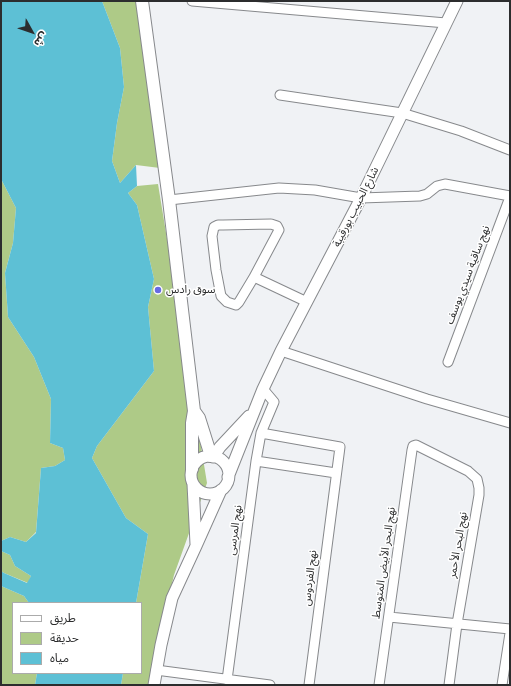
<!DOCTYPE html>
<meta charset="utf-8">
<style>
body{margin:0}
#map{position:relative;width:511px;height:686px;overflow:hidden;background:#f0f2f5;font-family:Manrope,"Noto Sans Arabic",sans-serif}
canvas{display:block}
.frame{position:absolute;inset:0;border:2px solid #2c2d2e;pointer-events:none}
.legend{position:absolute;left:12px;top:602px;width:130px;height:72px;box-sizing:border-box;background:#fff;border:1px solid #ababab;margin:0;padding:5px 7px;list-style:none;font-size:12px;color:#2c2d2e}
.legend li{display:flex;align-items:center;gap:8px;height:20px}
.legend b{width:20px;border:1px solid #ababab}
.north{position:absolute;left:12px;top:12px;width:40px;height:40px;-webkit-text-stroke:3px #fff;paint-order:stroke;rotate:130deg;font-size:11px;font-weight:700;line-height:16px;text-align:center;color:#2c2d2e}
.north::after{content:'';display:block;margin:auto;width:14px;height:18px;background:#2c2d2e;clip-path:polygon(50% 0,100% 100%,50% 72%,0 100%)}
</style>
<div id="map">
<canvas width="511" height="686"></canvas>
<div class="frame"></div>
<ul class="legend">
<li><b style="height:5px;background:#fff"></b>طريق</li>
<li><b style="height:11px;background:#aeca87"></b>حديقة</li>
<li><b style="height:11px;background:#5dc0d5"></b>مياه</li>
</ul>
<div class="north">ش</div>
</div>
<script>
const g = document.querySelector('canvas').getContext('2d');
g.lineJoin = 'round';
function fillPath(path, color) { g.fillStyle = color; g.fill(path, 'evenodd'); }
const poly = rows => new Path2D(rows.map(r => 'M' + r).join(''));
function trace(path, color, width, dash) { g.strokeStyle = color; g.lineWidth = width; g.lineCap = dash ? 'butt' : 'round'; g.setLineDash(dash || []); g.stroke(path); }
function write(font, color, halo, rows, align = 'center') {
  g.font = font + ' Manrope,"Noto Sans Arabic",sans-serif'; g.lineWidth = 3; g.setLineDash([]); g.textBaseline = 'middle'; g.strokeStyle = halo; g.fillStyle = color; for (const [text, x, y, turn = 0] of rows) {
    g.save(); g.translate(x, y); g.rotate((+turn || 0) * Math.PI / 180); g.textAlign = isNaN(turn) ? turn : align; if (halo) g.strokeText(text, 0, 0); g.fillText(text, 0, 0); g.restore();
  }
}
fillPath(poly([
 [102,1,139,1,160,168,136,165,120,183,112,161,117,123,124,87,120,48],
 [1,179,16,208,13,243,5,273,8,317,34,357,51,399,50,443,63,448,65,460,55,466,41,468,36,532,26,542,10,537,1,541],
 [158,184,207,483,174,575,148,685,121,685,123,673,141,673,141,603,136,603,148,534,126,518,92,458,97,446,154,371,148,307,154,279,137,205,128,193,137,186],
 [1,551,10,555,15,566,31,576,28,583,4,573,1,571],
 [1,586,24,596,29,603,13,603,13,673,37,673,35,685,1,685]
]), '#aeca87');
fillPath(poly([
 [1,1,102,1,120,48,124,87,117,123,112,161,120,183,136,165,137,186,128,193,137,205,154,279,148,307,154,371,97,446,92,458,126,518,148,534,136,603,29,603,24,596,1,586,1,571,4,573,27,583,31,576,15,566,10,555,1,551,1,541,10,537,26,542,36,533,41,468,55,466,65,460,63,448,50,443,51,399,34,357,8,317,5,273,13,243,16,208,1,179],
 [37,673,123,673,121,685,35,685]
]), '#5dc0d5');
const minor = poly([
 [192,1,446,23],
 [280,95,402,113,461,131,510,150],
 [169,200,279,188,315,190,361,198,420,196,427,194,437,186,445,184,510,196],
 [271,224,277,226,279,230,254,277,239,302,236,305,227,302,221,296,216,270,212,236,214,227,218,225,223,225,271,224],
 [254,277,307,302],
 [281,351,427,399,510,423],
 [448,362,510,197],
 [261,433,340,447,309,685],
 [256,461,336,473],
 [389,617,510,629],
 [156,670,270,685],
 [227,680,256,461,261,433,274,402,263,389],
 [379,685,412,450,413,446,416,445,468,471,477,479,479,488,479,495,457,624,449,685],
 [502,685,510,633]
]);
const tertiary = poly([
 '191 475a19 19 0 1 1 38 0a19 19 0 1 1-38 0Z',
 [213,457,220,447,249,416],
 [228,477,263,389,281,351,361,198,457,1],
 [193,484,196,544],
 [154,685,161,645,172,598,196,546,221,490]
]);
const secondary = poly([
 [142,1,169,200,194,411,192,423,192,469],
 [194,411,199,418,211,456]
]);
trace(minor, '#87898c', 11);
trace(tertiary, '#87898c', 13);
trace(secondary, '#87898c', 14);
trace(minor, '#fff', 9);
trace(tertiary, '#fff', 11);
trace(secondary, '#fff', 12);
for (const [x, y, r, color] of [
 [158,290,4,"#676ae3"]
]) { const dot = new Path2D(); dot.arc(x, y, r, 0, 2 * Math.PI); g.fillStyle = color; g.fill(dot); trace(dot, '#fff', 1.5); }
write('11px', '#2c2d2e', '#fff', [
 ["شارع الحبيب بورقيبة",356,207,-63],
 ["نهج ساقية سيدي يوسف",468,275,-69],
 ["نهج المرسى",235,530,-82],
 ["نهج البحر الأحمر",458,545,-80],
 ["نهج البحر الأبيض المتوسط",384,563,-82],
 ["نهج الفردوس",310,578,-83]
]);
write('11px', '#2c2d2e', '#fff', [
 ["سوق رادس",166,290]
], 'left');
</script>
